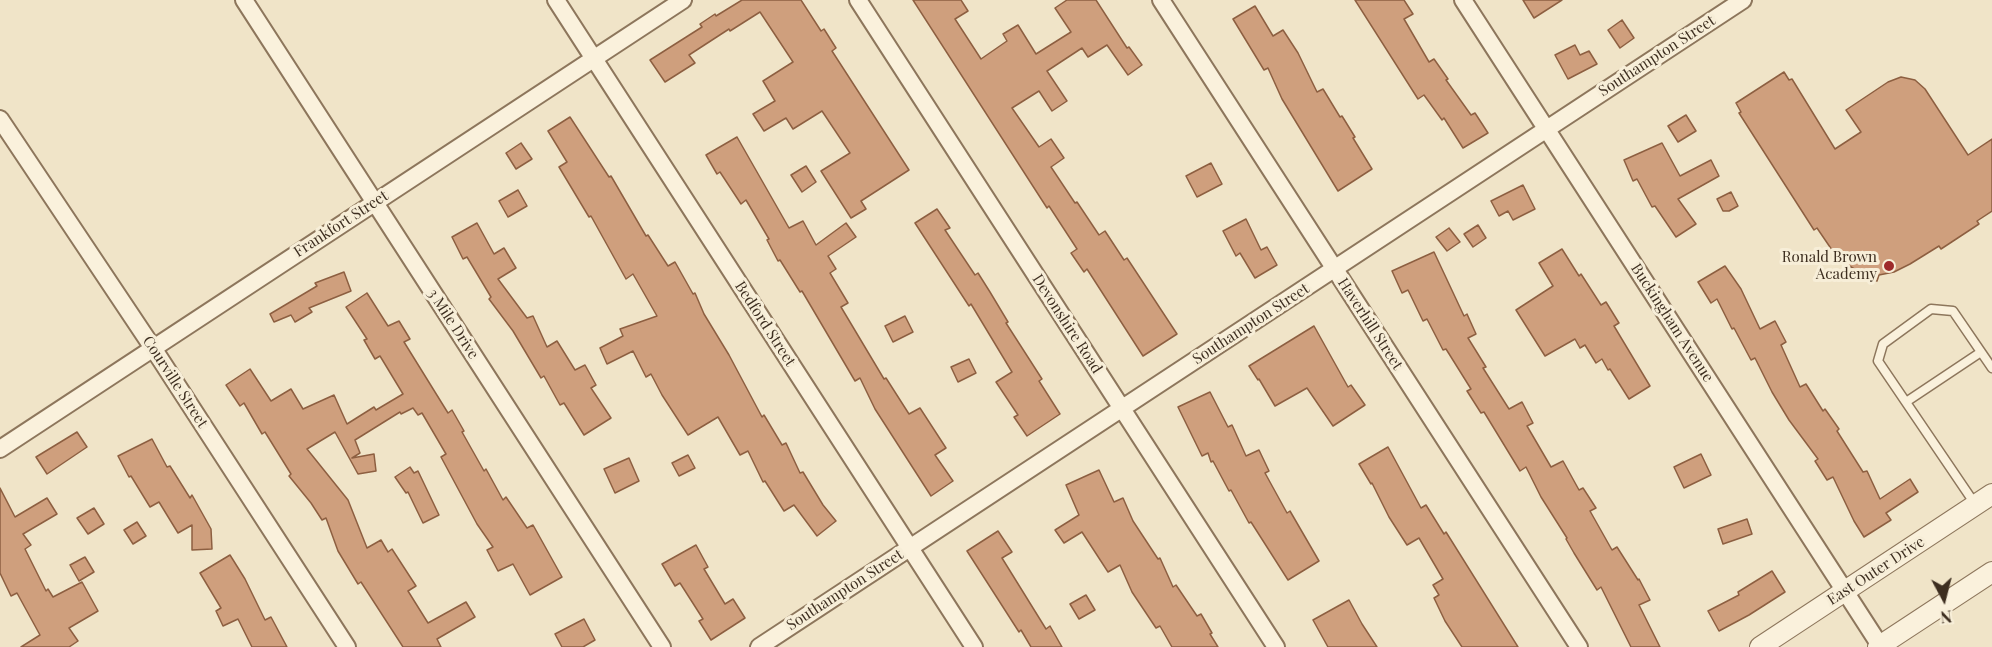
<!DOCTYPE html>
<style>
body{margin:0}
#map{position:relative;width:1992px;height:647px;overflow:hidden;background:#f0e4c8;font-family:"Playfair Display",serif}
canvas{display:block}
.north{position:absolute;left:1914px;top:569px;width:60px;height:60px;-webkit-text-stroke:4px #f7eed8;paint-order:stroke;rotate:173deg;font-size:16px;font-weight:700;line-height:24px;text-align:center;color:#3d2e20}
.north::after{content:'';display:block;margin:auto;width:21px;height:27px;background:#3d2e20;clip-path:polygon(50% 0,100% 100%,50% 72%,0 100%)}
</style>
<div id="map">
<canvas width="1992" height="647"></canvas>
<div class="north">N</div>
</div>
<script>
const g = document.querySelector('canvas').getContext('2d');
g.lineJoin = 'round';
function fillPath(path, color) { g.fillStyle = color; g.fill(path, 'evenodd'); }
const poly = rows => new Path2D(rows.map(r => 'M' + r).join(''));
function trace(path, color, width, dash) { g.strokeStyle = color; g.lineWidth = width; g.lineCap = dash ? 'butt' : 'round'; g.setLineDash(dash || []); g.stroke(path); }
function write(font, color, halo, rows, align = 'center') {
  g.font = font + ' "Playfair Display",serif'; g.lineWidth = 6; g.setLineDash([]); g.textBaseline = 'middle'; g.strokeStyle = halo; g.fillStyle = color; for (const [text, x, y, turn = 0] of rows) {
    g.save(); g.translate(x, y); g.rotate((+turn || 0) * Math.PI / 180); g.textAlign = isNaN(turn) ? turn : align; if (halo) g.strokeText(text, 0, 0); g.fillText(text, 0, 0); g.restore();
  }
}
const building = poly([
 [742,0,801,0,821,31,824,29,836,48,832,51,909,170,861,201,866,209,851,218,821,171,850,153,822,111,793,129,786,118,764,131,753,114,775,101,763,81,793,62,760,12,730,31,729,29,689,55,695,63,665,82,650,60,702,27,700,24,715,14,716,16,742,0],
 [913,0,961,0,968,11,955,19,981,59,1007,41,1003,34,1018,25,1036,54,1071,32,1055,8,1067,0,1096,0,1127,48,1129,47,1142,65,1128,75,1107,45,1088,57,1082,48,1047,71,1067,101,1052,111,1039,91,1012,108,1039,147,1051,139,1064,158,1051,167,1075,203,1077,202,1099,235,1105,231,1124,260,1127,258,1177,334,1143,356,1087,269,1084,272,1071,253,1077,249,1049,206,1047,208,913,0],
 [1355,0,1404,0,1413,14,1404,19,1429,62,1434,59,1448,79,1446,80,1471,115,1475,113,1488,133,1463,148,1444,118,1442,120,1424,95,1418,99,1355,0],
 [1523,0,1562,0,1534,18,1523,0],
 [1255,6,1273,36,1283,30,1298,53,1317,92,1323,89,1340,117,1342,116,1355,137,1353,138,1372,169,1338,191,1282,99,1268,68,1264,70,1233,19,1255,6],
 [1622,20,1634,38,1620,48,1608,30,1622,20],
 [1575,45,1580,55,1589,51,1597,64,1568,79,1555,55,1575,45],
 [1784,72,1789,80,1792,79,1835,149,1861,132,1846,110,1888,82,1901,77,1915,80,1925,89,1968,155,1992,139,1992,211,1977,221,1979,224,1941,249,1939,246,1910,264,1894,272,1879,275,1877,281,1855,277,1856,270,1843,262,1832,250,1817,228,1814,230,1739,113,1741,112,1736,103,1784,72],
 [1686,115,1696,131,1678,142,1668,126,1686,115],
 [570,117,609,177,611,176,646,236,648,235,668,266,675,262,693,294,695,293,704,314,729,355,762,417,764,415,782,445,786,443,800,473,803,472,823,505,836,521,817,536,794,505,784,511,765,481,763,482,748,451,740,455,718,417,688,435,662,395,651,374,646,377,633,351,607,364,600,348,623,336,620,329,657,316,633,274,626,279,591,216,589,217,559,167,567,162,548,131,570,117],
 [737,137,789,228,803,221,816,245,846,223,856,237,828,256,836,269,830,273,848,303,841,307,884,379,886,378,909,414,920,408,946,448,935,455,953,481,931,496,875,409,860,378,855,381,802,291,800,292,780,260,778,261,767,240,769,239,746,200,741,204,720,172,717,174,706,155,737,137],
 [521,143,532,159,516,169,506,153,521,143],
 [1662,143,1680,176,1711,160,1719,176,1678,199,1696,224,1676,237,1655,206,1652,207,1637,179,1633,181,1624,160,1662,143],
 [1211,163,1222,184,1197,197,1186,176,1211,163],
 [806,166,816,182,802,192,791,175,806,166],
 [1523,185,1535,209,1513,220,1508,211,1499,216,1491,201,1523,185],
 [518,190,527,206,508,217,499,201,518,190],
 [1731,192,1738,206,1729,211,1723,211,1717,199,1731,192],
 [937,209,950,228,945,230,975,275,978,273,990,292,1008,322,1006,323,1042,379,1039,381,1060,414,1027,436,1014,417,1018,415,996,382,1012,372,971,304,969,306,915,223,937,209],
 [1246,219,1261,250,1267,247,1277,265,1255,278,1240,253,1236,256,1223,231,1246,219],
 [477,223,494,254,504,248,516,268,498,279,527,318,533,316,547,347,557,341,575,370,585,365,596,385,591,388,611,418,584,435,564,403,560,405,544,376,541,378,513,331,489,299,491,297,467,257,463,259,452,237,477,223],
 [1478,225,1486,238,1473,247,1464,234,1478,225],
 [1449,228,1460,242,1447,251,1436,237,1449,228],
 [1562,249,1579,276,1581,274,1601,305,1606,302,1619,323,1614,326,1650,386,1629,399,1610,369,1608,370,1602,359,1596,363,1585,345,1580,348,1575,339,1545,356,1516,310,1553,286,1539,263,1562,249],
 [1434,252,1464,316,1467,314,1476,334,1468,338,1486,367,1483,368,1509,409,1522,402,1533,423,1527,426,1551,467,1563,461,1579,490,1583,488,1596,508,1590,511,1612,550,1617,547,1638,580,1639,579,1650,600,1639,605,1660,647,1631,647,1601,587,1597,590,1574,553,1566,539,1567,538,1541,497,1526,467,1520,471,1484,412,1481,413,1467,391,1471,389,1446,349,1443,350,1427,319,1423,321,1408,290,1402,293,1392,271,1434,252],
 [1725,266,1741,289,1760,329,1775,321,1786,342,1781,345,1800,387,1806,384,1823,411,1825,409,1839,429,1837,431,1863,472,1867,471,1880,499,1910,479,1918,492,1886,513,1891,520,1864,537,1854,521,1833,477,1827,480,1815,461,1818,459,1789,420,1772,392,1755,358,1751,360,1734,328,1732,329,1717,299,1711,303,1698,282,1725,266],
 [344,272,351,291,309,308,312,312,295,322,291,315,274,322,270,314,317,286,315,283,344,272],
 [367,293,388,326,399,321,410,339,404,342,448,413,452,410,464,431,462,432,484,471,486,469,503,500,506,497,527,528,533,525,562,577,530,595,513,564,498,571,487,550,493,547,477,524,441,457,446,454,422,413,418,415,413,408,401,414,400,412,355,440,360,453,352,458,374,454,376,471,358,474,335,432,307,449,348,500,367,548,381,540,388,552,392,549,416,586,408,591,428,623,466,602,475,617,437,639,441,647,403,647,361,582,358,584,338,551,326,518,322,520,311,503,289,476,291,474,265,432,262,434,244,403,240,406,226,385,250,369,271,401,291,389,303,409,334,395,347,424,374,407,376,410,403,394,380,356,375,359,364,340,367,339,346,307,367,293],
 [905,316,913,332,893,342,885,326,905,316],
 [1314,326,1348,387,1351,385,1365,405,1333,426,1307,388,1275,406,1259,379,1258,380,1249,366,1314,326],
 [969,359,976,373,958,382,951,367,969,359],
 [1210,392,1228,427,1232,425,1246,456,1259,450,1269,471,1265,473,1287,513,1290,511,1319,561,1288,580,1251,522,1249,523,1231,490,1229,491,1213,461,1211,462,1208,453,1202,456,1178,407,1210,392],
 [77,432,87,447,47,474,36,457,77,432],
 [152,439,167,467,170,466,190,498,192,495,211,529,212,549,192,550,192,525,178,533,159,502,150,507,131,476,129,477,118,456,152,439],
 [1388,447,1421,508,1426,505,1444,534,1446,532,1518,647,1462,647,1445,621,1434,598,1439,595,1433,585,1443,579,1419,538,1407,545,1389,517,1372,483,1371,484,1359,464,1388,447],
 [1701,454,1711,475,1684,488,1674,467,1701,454],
 [688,455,695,468,679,476,672,463,688,455],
 [629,458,639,481,615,493,604,469,629,458],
 [410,467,414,473,418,471,439,515,423,523,408,492,406,493,395,477,410,467],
 [1099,470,1114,502,1123,498,1133,521,1158,559,1160,558,1173,587,1176,585,1197,616,1201,614,1212,633,1210,634,1218,647,1172,647,1160,626,1156,628,1132,592,1120,565,1108,572,1082,532,1064,543,1055,530,1079,515,1066,485,1099,470],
 [0,488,15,517,47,498,57,514,23,534,31,545,25,549,46,591,48,589,53,597,82,582,98,611,69,628,78,641,69,647,21,647,40,635,17,593,11,596,0,573,0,488],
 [94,508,104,524,88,534,77,518,94,508],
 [1747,519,1752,534,1723,544,1718,529,1747,519],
 [137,522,146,536,133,544,124,530,137,522],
 [998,531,1012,552,1002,558,1046,629,1050,626,1062,647,1031,647,1021,630,1019,632,967,551,998,531],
 [696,545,708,567,704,569,725,604,733,599,745,618,711,640,699,621,703,619,680,583,675,586,662,564,696,545],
 [230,555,245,579,265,620,271,617,287,647,252,647,238,619,223,626,216,611,221,608,200,573,230,555],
 [85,557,94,572,79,581,70,565,85,557],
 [1772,571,1785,592,1749,615,1719,631,1708,611,1739,595,1738,592,1772,571],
 [1086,595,1095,610,1079,619,1070,604,1086,595],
 [1349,600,1362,624,1377,647,1328,647,1313,620,1349,600],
 [584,619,595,640,583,647,562,647,555,634,584,619]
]);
fillPath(building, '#cf9f7d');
trace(building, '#8d5f41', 1.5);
const service = poly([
 [1906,402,1981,352],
 [1975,504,1878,361,1883,344,1931,309,1953,311,1992,368]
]);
const minor = poly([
 [244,0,662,647],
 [556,0,974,647],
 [858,0,1276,647],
 [1161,0,1579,647],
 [1463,0,1881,647],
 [0,119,153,348,347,647],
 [0,449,683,0],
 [759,647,1743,0]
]);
const tertiary = poly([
 [1760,647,1992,494],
 [1878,647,1992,572]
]);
trace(service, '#8d765c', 11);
trace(minor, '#8d765c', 20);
trace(tertiary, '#8d765c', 22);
trace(service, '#faf1dc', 8);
trace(minor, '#faf1dc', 16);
trace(tertiary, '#faf1dc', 20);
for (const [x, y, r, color] of [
 [1889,266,6,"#9e2a2b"]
]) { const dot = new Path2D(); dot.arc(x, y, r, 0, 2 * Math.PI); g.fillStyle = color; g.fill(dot); trace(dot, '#f7eed8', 2); }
write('15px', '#3d2e20', '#f7eed8', [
 ["Southampton Street",1657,56,-33],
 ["Frankfort Street",341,224,-33],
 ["Buckingham Avenue",1672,323,57],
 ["3 Mile Drive",453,324,57],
 ["Bedford Street",765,324,57],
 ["Devonshire Road",1067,324,57],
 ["Southampton Street",1251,324,-33],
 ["Haverhill Street",1370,324,57],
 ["Courville Street",175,382,57],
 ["East Outer Drive",1876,571,-33],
 ["Southampton Street",845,590,-33]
]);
write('15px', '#3d2e20', '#f7eed8', [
 ["Ronald Brown",1877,257],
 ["Academy",1877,274]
], 'right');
</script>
